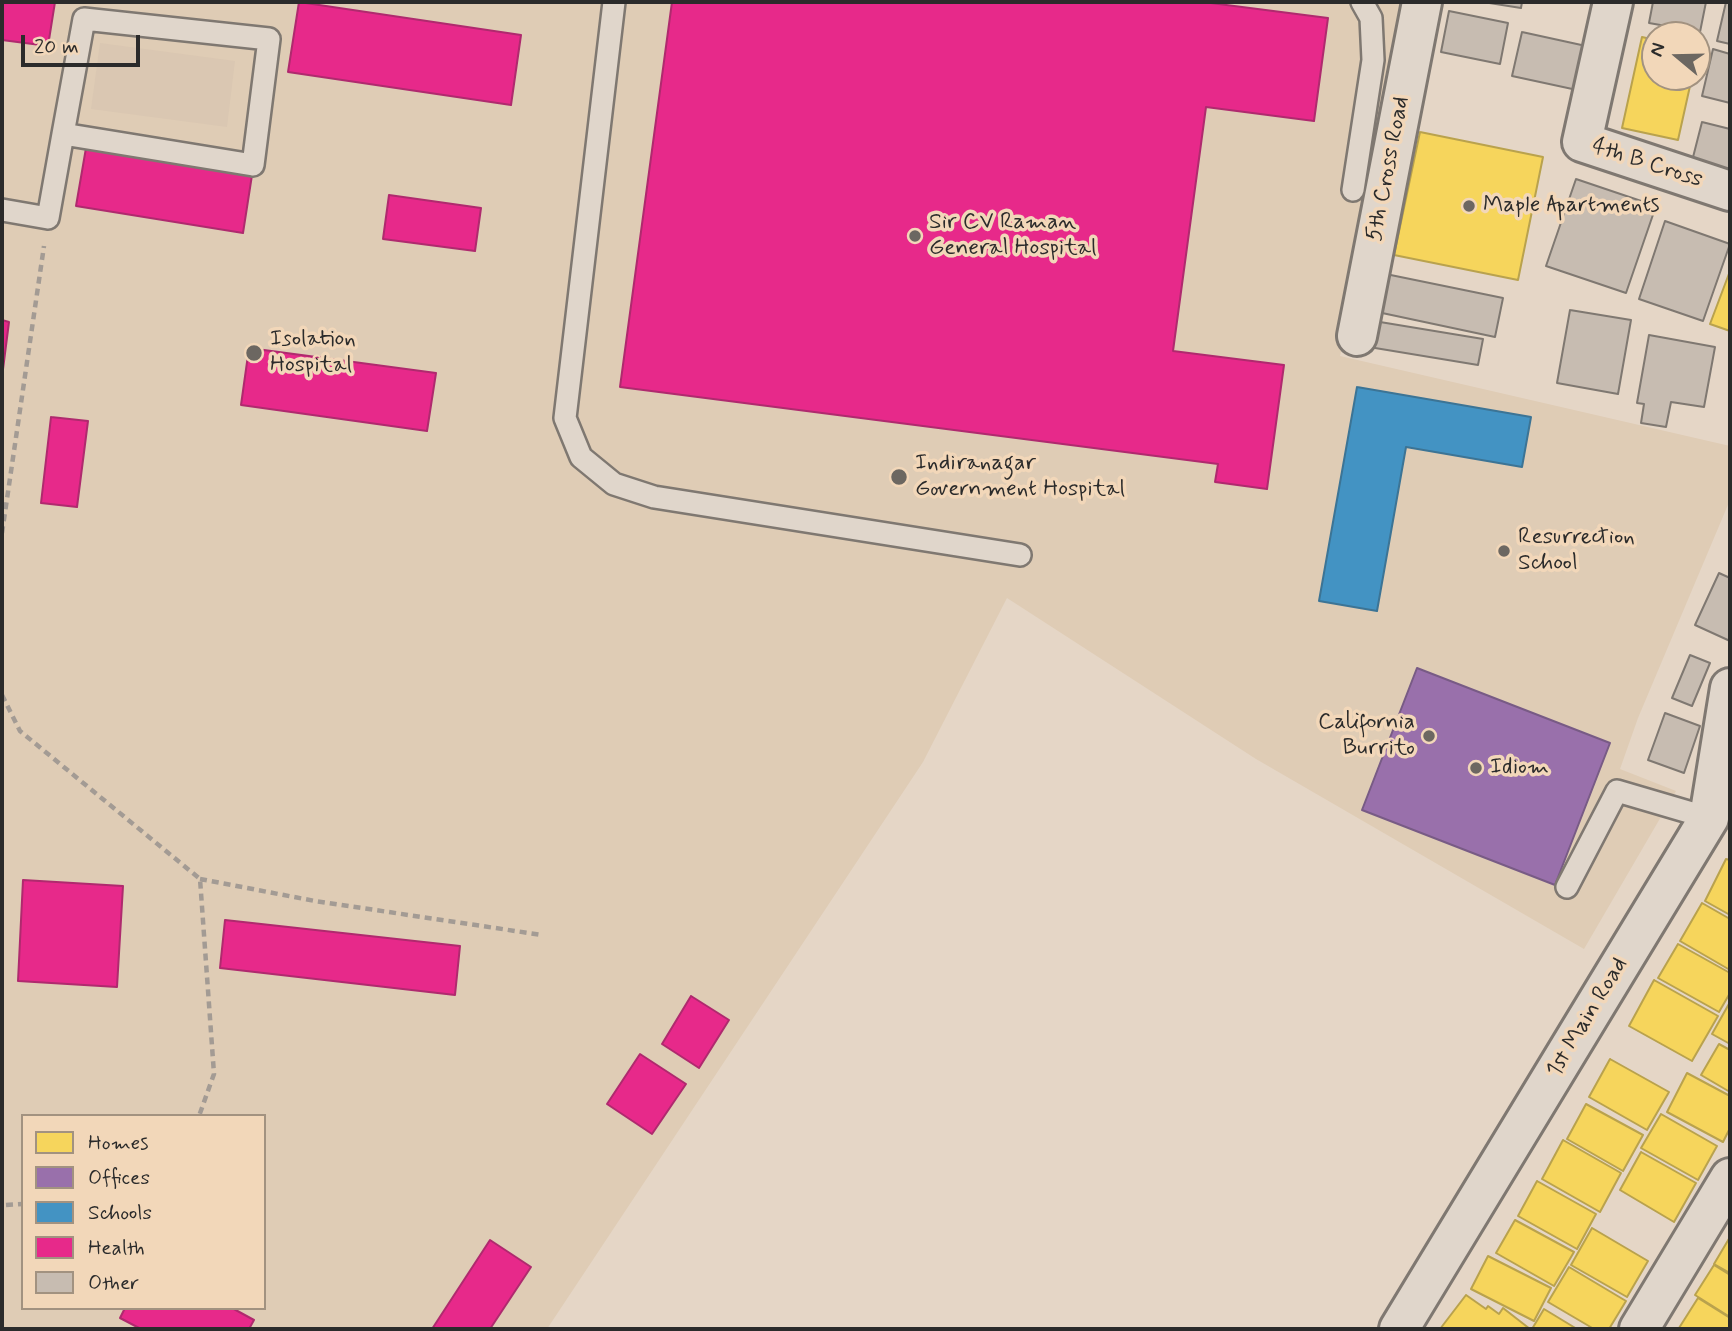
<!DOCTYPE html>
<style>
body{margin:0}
#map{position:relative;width:1732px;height:1331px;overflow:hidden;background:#e5d6c6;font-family:Mynerve,sans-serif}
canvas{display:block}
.frame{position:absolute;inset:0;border:4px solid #2b2b2b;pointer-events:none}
.legend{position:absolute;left:21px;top:1114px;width:245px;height:196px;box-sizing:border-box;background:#f2d7b9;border:2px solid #a29280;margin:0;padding:9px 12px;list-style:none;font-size:21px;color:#2b2b2b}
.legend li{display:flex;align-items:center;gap:14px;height:35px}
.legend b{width:35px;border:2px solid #a29280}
.north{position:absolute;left:1641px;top:21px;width:70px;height:70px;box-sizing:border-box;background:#f2d7b9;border:2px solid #a29280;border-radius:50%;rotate:289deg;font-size:19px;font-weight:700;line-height:28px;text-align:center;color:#2b2b2b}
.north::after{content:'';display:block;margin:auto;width:24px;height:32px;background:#6c6761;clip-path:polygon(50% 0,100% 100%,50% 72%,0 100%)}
.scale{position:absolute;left:21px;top:35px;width:119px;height:32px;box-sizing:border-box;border:4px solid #2b2b2b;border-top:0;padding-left:9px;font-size:21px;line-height:24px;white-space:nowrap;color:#2b2b2b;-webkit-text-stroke:5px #f2d7b9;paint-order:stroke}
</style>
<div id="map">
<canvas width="1732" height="1331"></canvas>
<div class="frame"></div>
<ul class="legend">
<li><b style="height:19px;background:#f6d55c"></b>Homes</li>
<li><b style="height:19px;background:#9970ab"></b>Offices</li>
<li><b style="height:19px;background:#4393c3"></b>Schools</li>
<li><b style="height:19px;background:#e7298a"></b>Health</li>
<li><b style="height:19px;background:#c7bcb1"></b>Other</li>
</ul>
<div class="north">N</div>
<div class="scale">20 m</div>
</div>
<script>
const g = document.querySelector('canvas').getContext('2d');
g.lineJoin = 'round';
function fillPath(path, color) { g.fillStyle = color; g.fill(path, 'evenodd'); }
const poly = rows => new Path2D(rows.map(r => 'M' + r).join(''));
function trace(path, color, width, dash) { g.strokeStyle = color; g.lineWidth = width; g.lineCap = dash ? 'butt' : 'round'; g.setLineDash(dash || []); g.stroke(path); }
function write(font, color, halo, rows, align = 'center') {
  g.font = font + ' Mynerve,sans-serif'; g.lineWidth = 7; g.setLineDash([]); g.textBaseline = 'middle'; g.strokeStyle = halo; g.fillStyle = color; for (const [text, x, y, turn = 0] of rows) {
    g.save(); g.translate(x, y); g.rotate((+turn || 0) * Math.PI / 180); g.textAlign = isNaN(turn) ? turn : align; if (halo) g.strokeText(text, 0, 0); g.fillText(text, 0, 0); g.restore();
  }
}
fillPath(poly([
 [2,2,1413,2,1340,356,1730,446,1730,500,1638,718,1620,769,1676,791,1584,949,1256,759,1007,598,923,762,547,1329,2,1329],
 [23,1116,264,1116,264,1308,23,1308]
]), '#dfccb5');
fillPath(poly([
 [100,43,235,61,227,127,91,109]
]), '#dac7b2');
const homes = poly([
 [1642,37,1655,40,1655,77,1692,77,1678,140,1622,128,1642,37],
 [1420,132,1543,157,1518,280,1394,255,1420,132],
 [1730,271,1730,331,1710,324,1730,271],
 [1726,859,1730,860,1730,915,1705,901,1726,859],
 [1702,903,1730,919,1730,970,1680,941,1702,903],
 [1678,944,1730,973,1730,993,1719,1012,1658,978,1678,944],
 [1654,980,1718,1016,1692,1061,1629,1026,1654,980],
 [1730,1002,1730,1044,1712,1034,1730,1002],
 [1719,1044,1730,1050,1730,1092,1701,1075,1719,1044],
 [1610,1059,1669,1092,1647,1130,1589,1097,1610,1059],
 [1687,1073,1730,1096,1730,1128,1723,1142,1667,1112,1687,1073],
 [1586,1104,1643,1135,1623,1171,1567,1139,1586,1104],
 [1661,1114,1717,1146,1698,1180,1641,1148,1661,1114],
 [1563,1140,1621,1173,1600,1212,1542,1179,1563,1140],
 [1641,1152,1696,1183,1674,1222,1620,1190,1641,1152],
 [1537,1181,1596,1214,1577,1249,1518,1216,1537,1181],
 [1515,1220,1574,1252,1554,1286,1496,1253,1515,1220],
 [1592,1228,1648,1261,1627,1297,1571,1265,1592,1228],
 [1730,1237,1730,1273,1714,1264,1730,1237],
 [1488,1256,1551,1288,1534,1321,1471,1289,1488,1256],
 [1714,1265,1730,1275,1730,1317,1695,1295,1714,1265],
 [1569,1267,1626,1301,1609,1329,1594,1329,1548,1302,1569,1267],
 [1466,1295,1486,1309,1488,1306,1499,1314,1503,1308,1530,1329,1440,1329,1466,1295],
 [1698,1298,1730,1318,1730,1329,1679,1328,1698,1298],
 [1544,1309,1577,1329,1532,1329,1544,1309]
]);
fillPath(homes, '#f6d55c');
trace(homes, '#b9a24d', 2);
const offices = poly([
 [1417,668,1610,743,1555,885,1362,810,1417,668]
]);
fillPath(offices, '#9970ab');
trace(offices, '#785b85', 2);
const schools = poly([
 [1357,387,1531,417,1522,467,1406,447,1377,611,1319,601,1357,387]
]);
fillPath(schools, '#4393c3');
trace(schools, '#3c7495', 2);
const health = poly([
 [2,2,55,2,48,46,2,40,2,2],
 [299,2,521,35,511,105,288,72,299,2],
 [672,2,1203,2,1328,18,1314,121,1206,107,1173,351,1284,365,1267,489,1215,482,1218,464,620,387,672,2],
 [86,148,252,175,243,233,76,206,86,148],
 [389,195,481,208,475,251,383,239,389,195],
 [2,320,9,322,2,377,2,320],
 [249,348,436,373,427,431,241,405,249,348],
 [51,417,88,421,77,507,41,503,51,417],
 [23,880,123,886,117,987,18,981,23,880],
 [225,920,460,946,455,995,220,968,225,920],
 [691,996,729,1020,699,1068,662,1044,691,996],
 [640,1054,686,1084,652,1134,607,1104,640,1054],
 [490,1240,531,1267,490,1329,432,1329,490,1240],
 [125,1308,232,1308,254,1320,249,1329,141,1329,120,1318,125,1308]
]);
fillPath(health, '#e7298a');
trace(health, '#af2a6e', 2);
const building = poly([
 [1483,2,1522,2,1521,8,1483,2],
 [1653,2,1706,2,1700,32,1649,23,1653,2],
 [1726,2,1730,2,1730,44,1717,41,1726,2],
 [1449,11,1508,23,1500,64,1441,52,1449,11],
 [1522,32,1586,46,1577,90,1512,76,1522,32],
 [1713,49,1730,54,1730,103,1702,96,1713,49],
 [1702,122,1730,129,1730,180,1690,169,1702,122],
 [1576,179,1656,206,1626,293,1546,266,1576,179],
 [1665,221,1730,244,1703,321,1639,299,1665,221],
 [1376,272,1503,298,1495,337,1368,310,1376,272],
 [1570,310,1631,320,1618,394,1557,383,1570,310],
 [1374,321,1483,339,1478,365,1369,347,1374,321],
 [1649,335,1715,347,1704,407,1671,402,1666,427,1641,423,1644,404,1637,403,1649,335],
 [1719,573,1730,578,1730,641,1695,625,1719,573],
 [1690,655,1710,663,1692,706,1672,698,1690,655],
 [1665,713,1700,726,1684,773,1648,760,1665,713]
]);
fillPath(building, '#c7bcb1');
trace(building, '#7f7871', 2);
const lane = poly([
 [614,2,565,418,581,457,614,484,654,497,1020,555],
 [1353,190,1373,60,1371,18,1362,2],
 [2,210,48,218,63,134,84,19,269,39,253,165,63,134],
 [1567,887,1617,791,1709,818]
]);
const street = poly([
 [1613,2,1582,142,1730,191],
 [1357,336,1422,2],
 [1399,1329,1709,818,1730,688],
 [1639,1329,1730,1178]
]);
trace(lane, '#7f7871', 26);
trace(street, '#7f7871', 44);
trace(poly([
 [2,533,44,246],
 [2,695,20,731,200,879,214,1074,199,1116],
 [200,879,315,901,542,935],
 [6,1205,23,1204]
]), '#a39b94', 4.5, [7, 5]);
trace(lane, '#e0d6cb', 21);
trace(street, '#e0d6cb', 38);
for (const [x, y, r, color] of [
 [1469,206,7,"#6c6761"],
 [915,236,7,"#6c6761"],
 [254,353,9,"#6c6761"],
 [899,477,9,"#6c6761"],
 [1504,551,7,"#6c6761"],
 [1429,736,7,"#6c6761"],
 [1476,768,7,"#6c6761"]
]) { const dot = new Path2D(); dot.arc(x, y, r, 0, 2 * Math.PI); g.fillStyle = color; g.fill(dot); trace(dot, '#f2d7b9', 2.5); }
write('23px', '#2b2b2b', '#f2d7b9', [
 ["4th B Cross",1647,164,18],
 ["5th Cross Road",1389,169,-79],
 ["1st Main Road",1588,1018,-59]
]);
write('23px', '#2b2b2b', '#f2d7b9', [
 ["Maple Apartments",1483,206],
 ["Sir CV Raman",929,223],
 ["General Hospital",929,249],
 ["Isolation",270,340],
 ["Hospital",270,366],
 ["Indiranagar",915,464],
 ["Government Hospital",915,490],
 ["Resurrection",1518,538],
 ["School",1518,564],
 ["California",1415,723,"right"],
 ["Burrito",1415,749,"right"],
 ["Idiom",1490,768]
], 'left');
</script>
